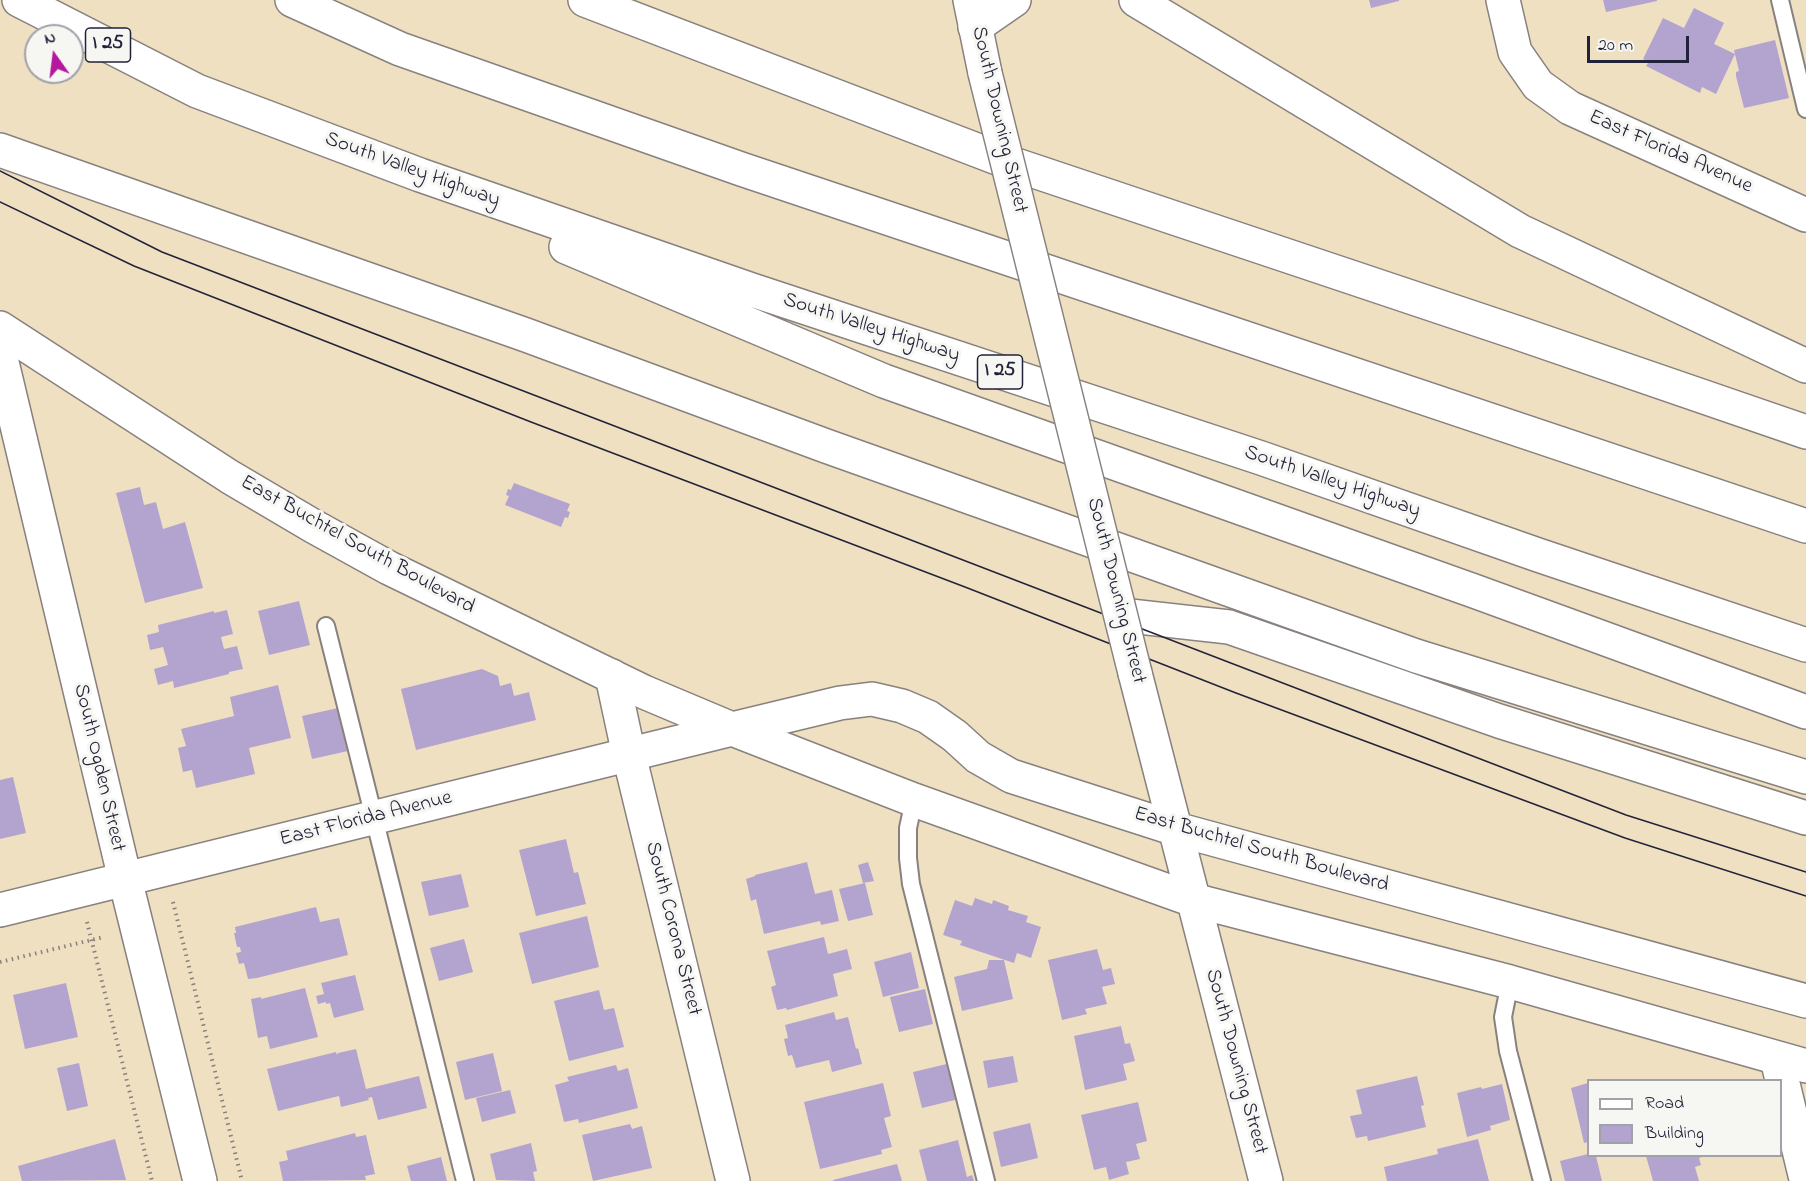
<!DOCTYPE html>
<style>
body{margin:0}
#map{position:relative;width:1806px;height:1181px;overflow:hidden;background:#efe0c2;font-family:"Indie Flower",sans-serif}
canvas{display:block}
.legend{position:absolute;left:1587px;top:1079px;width:195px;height:78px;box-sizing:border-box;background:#f6f6f2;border:2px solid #a1a1a9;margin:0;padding:8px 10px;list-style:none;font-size:18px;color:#22223b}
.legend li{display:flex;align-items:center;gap:12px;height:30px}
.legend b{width:30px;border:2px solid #a1a1a9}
.north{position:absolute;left:24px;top:24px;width:60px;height:60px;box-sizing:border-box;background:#f6f6f2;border:2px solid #a1a1a9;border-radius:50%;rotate:346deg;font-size:16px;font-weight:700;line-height:24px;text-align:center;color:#22223b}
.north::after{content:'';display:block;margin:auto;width:21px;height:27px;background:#b5179e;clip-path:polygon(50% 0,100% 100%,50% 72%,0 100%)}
.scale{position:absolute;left:1587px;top:36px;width:102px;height:27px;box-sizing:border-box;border:3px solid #22223b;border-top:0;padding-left:8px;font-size:18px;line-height:21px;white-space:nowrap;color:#22223b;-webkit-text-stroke:4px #f6f6f2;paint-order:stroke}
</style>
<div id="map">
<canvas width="1806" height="1181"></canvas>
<ul class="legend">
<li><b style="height:8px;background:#fff"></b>Road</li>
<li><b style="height:16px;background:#b3a4cf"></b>Building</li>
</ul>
<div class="north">N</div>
<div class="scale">20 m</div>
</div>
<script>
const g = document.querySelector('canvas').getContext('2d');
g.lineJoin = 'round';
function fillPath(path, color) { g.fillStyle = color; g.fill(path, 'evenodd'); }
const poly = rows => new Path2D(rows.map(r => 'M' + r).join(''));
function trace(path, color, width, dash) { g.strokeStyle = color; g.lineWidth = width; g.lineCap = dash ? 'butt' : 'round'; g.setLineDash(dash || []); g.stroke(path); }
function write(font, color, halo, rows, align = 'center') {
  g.font = font + ' "Indie Flower",sans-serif'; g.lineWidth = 6; g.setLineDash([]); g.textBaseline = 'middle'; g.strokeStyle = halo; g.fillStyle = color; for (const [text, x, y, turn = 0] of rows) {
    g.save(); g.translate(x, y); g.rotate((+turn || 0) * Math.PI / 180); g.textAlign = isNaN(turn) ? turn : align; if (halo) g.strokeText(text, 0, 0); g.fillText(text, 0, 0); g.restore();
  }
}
fillPath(poly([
 [1369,0,1399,0,1399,1,1371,8],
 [1603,0,1657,0,1657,1,1606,12],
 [1694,8,1724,23,1714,44,1735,54,1716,94,1702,87,1700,93,1646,66,1649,62,1643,59,1663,18,1684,28],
 [1775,40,1789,98,1744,108,1736,76,1736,72,1739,71,1734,50],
 [514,483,570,504,567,511,570,512,568,518,565,517,561,527,505,505,509,496,506,495,508,489,511,490],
 [140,487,144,505,156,502,163,529,185,522,203,588,145,603,116,493],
 [299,601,310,645,269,655,258,611],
 [227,610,233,634,221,637,224,649,237,646,243,669,229,672,229,674,174,688,173,681,158,685,154,669,168,665,163,647,150,650,147,635,159,632,158,625,214,611,214,613],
 [482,669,498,676,500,686,511,683,514,696,529,692,536,720,416,750,401,689],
 [278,685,291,738,249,748,255,774,196,788,192,770,183,772,178,748,186,746,181,729,234,716,230,697],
 [338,708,348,751,312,759,302,716],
 [13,777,26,833,0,839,0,780],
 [566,839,574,873,578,872,586,904,536,916,519,850],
 [807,862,815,894,832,890,839,921,821,925,820,921,764,934,756,899,751,901,746,879,755,876,755,875],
 [868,862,874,881,863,883,858,865],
 [461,874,469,907,429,916,421,882],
 [865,883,873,915,848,921,839,889],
 [975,898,992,904,993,900,1009,906,1008,910,1028,916,1026,922,1041,927,1031,958,1017,953,1014,963,960,945,962,941,943,935,955,900,972,906],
 [316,907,320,922,339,918,348,955,257,978,248,979,244,963,239,964,236,953,241,952,240,947,237,947,234,933,236,933,235,927],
 [587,916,599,967,532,984,519,933],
 [824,937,828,954,847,949,852,969,833,974,838,996,787,1010,786,1008,777,1010,771,987,776,985,767,951],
 [464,939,473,972,439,981,430,948],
 [1097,949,1103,970,1111,968,1115,984,1102,987,1107,1004,1085,1009,1087,1014,1062,1020,1048,960],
 [911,952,919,988,883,997,874,962],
 [989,960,1004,960,1013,999,962,1011,954,977,987,969],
 [355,975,364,1010,334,1018,330,1003,326,1004,326,1002,318,1004,316,996,324,994,321,983],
 [66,983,78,1037,25,1049,13,995],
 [305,988,318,1037,270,1049,267,1036,258,1038,251,999,261,997,261,999],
 [925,989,933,1024,899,1032,890,997],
 [599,990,604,1010,614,1008,624,1047,569,1061,554,1001],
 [834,1012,836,1020,848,1017,856,1049,858,1048,862,1064,832,1072,829,1060,796,1068,792,1055,788,1056,784,1039,788,1038,785,1025],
 [1121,1026,1125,1044,1130,1043,1135,1061,1123,1064,1127,1080,1085,1090,1074,1036],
 [356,1049,366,1089,419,1076,427,1108,378,1120,372,1097,368,1098,369,1100,341,1107,339,1096,278,1111,267,1069,336,1052,337,1055,338,1053],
 [493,1053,502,1091,465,1100,456,1062],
 [1013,1056,1018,1082,988,1088,983,1061],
 [79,1063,88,1106,67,1111,57,1068],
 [951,1063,959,1099,922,1108,913,1072],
 [616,1065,618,1071,628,1068,638,1108,579,1123,578,1119,564,1122,555,1085,569,1081,567,1077],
 [1417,1076,1424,1105,1421,1106,1426,1127,1368,1141,1367,1136,1356,1138,1350,1116,1362,1114,1356,1090],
 [883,1083,891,1116,884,1118,892,1147,881,1150,882,1154,820,1169,804,1102],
 [1588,1083,1588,1142,1584,1143,1571,1088],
 [1502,1084,1510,1120,1490,1126,1491,1130,1467,1137,1457,1093,1481,1087,1482,1089],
 [510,1090,516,1113,482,1122,476,1098],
 [1138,1102,1147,1141,1136,1144,1140,1159,1126,1162,1129,1174,1109,1180,1106,1167,1094,1170,1081,1115],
 [1030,1123,1038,1158,1001,1167,993,1132],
 [630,1124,632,1129,642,1126,652,1168,593,1181,582,1135],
 [355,1133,356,1137,366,1135,375,1174,365,1176,366,1180,283,1181,279,1162,288,1160,286,1151],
 [115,1139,126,1180,22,1181,18,1166],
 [1478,1139,1489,1181,1387,1181,1384,1167,1438,1154,1437,1149],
 [958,1140,967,1177,972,1175,974,1181,927,1181,919,1150],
 [531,1143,537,1171,533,1172,535,1181,496,1180,490,1154],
 [1588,1154,1596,1156,1602,1181,1565,1181,1560,1161],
 [1646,1156,1705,1156,1699,1158,1701,1165,1695,1167,1699,1181,1653,1181],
 [441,1157,447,1181,411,1181,407,1166],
 [897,1164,902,1181,833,1181,833,1180]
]), '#b3a4cf');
const service = poly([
 [1780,0,1806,109],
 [326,626,465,1181],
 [914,800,908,828,908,858,911,884,986,1181],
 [1510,982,1503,1017,1508,1051,1542,1181]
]);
const minor = poly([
 [1503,0,1515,52,1538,85,1570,108,1806,215],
 [0,354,125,879,200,1181],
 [612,676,629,755,733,1181],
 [1777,1059,1806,1179]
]);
const tertiary = poly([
 [0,910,732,729]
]);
const secondary = poly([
 [970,0,985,73],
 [0,328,230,477,313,526,389,568,644,692,732,729,914,800,1193,900,1510,982,1806,1066],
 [1135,673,1266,1181],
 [732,729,840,703,872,699,902,706,928,717,955,736,978,757,1011,776,1176,829,1806,1001]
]);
const motorway = poly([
 [19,0,197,91,420,175,752,290,1261,458,1538,555,1806,645],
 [292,0,400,49,741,169,1806,526],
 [585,0,1013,164,1518,333,1806,432],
 [1136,0,1520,231,1806,366],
 [975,27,1014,0],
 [0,150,526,335,826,446,1416,656,1806,777],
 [566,247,884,381,1474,591,1806,712],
 [1121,615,1229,627,1499,721,1806,818]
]);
trace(service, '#88817e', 20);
trace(minor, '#88817e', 36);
trace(tertiary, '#88817e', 36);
trace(secondary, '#88817e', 36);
trace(motorway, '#88817e', 36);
trace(poly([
 [173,902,242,1181],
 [87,922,152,1181],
 [0,962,104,937]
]), '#88817e', 4, [1.5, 4.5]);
trace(service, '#fff', 16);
trace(minor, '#fff', 33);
trace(tertiary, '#fff', 33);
trace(secondary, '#fff', 33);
trace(motorway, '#fff', 33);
trace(poly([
 [0,171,162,252,1626,815,1806,872],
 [0,202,134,266,531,422,965,587,1236,693,1625,838,1806,896]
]), '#22223b', 1.5);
const secondaryBridge = poly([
 [985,73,1135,673]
]);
trace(secondaryBridge, '#88817e', 36, []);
trace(secondaryBridge, '#fff', 33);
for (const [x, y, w] of [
 [108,45,45],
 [1000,372,45]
]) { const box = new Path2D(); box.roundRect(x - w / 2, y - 17, w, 34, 4.5); g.fillStyle = '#f6f6f2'; g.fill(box); trace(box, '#22223b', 1.5); }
write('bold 20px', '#22223b', null, [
 ["I 25",108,45],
 ["I 25",1000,372]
]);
write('21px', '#22223b', '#f6f6f2', [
 ["South Downing Street",998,120,77],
 ["East Florida Avenue",1670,153,24],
 ["South Valley Highway",412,171,20],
 ["South Valley Highway",871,329,18],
 ["South Valley Highway",1332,483,19],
 ["East Buchtel South Boulevard",357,546,29],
 ["South Downing Street",1115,591,76],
 ["South Ogden Street",98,768,77],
 ["East Florida Avenue",366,820,-14],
 ["East Buchtel South Boulevard",1261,851,16],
 ["South Corona Street",672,929,76],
 ["South Downing Street",1235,1062,75]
]);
</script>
